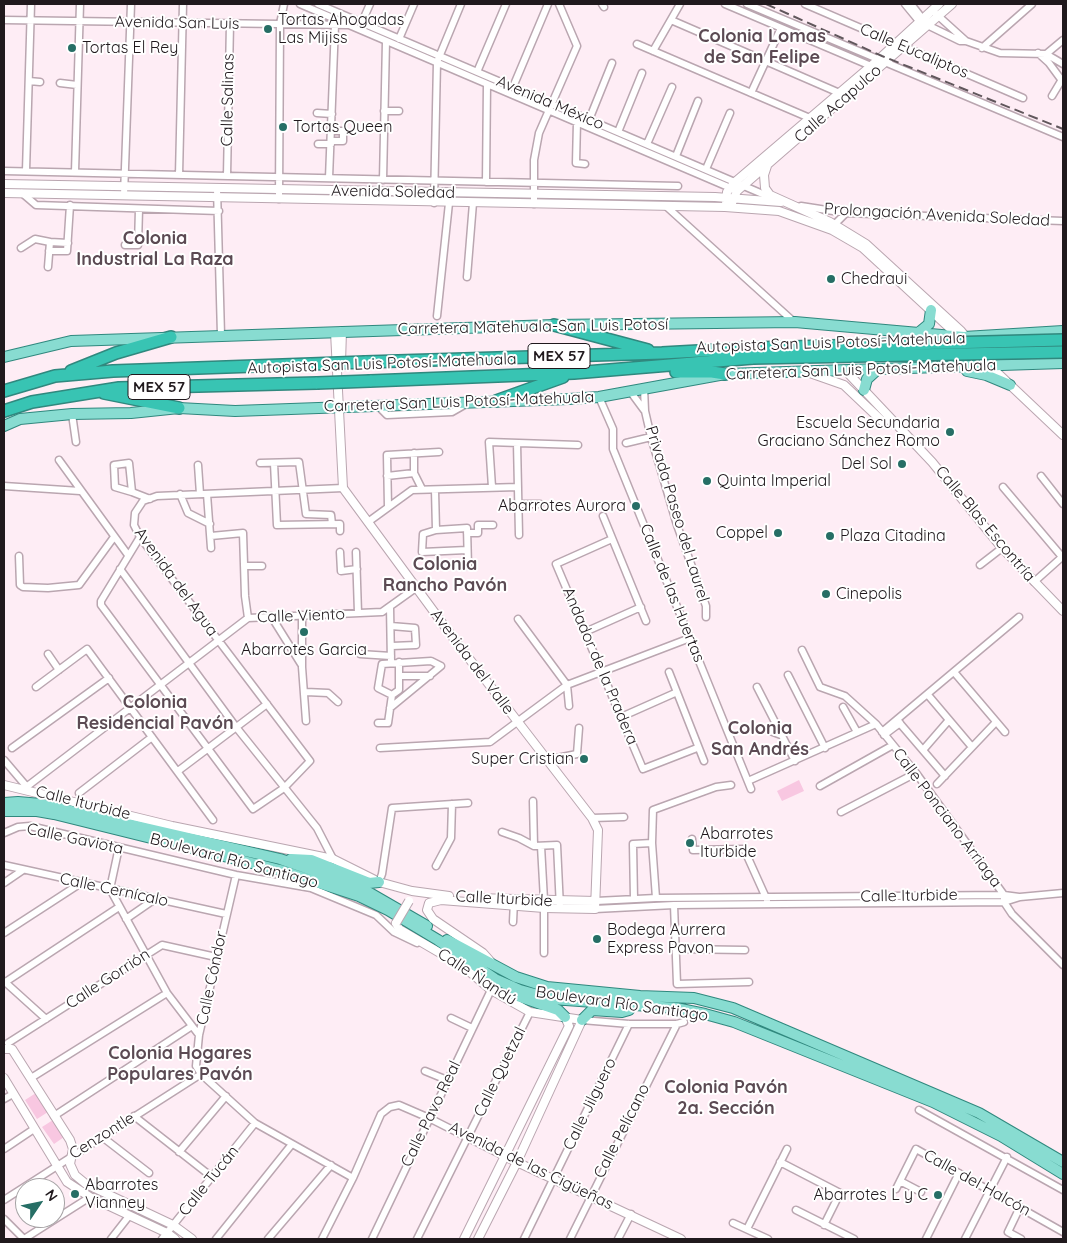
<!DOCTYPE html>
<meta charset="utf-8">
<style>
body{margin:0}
#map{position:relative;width:1067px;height:1243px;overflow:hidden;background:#feedf5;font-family:Quicksand,sans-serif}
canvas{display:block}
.frame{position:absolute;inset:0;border:5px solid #20191d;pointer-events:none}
.north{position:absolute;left:15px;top:1178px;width:50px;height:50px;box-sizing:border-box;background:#fff;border:1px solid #a6a3a5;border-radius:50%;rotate:56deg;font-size:14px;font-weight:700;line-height:20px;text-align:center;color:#20191d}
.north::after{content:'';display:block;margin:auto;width:18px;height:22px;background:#266e65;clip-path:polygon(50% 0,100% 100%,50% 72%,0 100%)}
</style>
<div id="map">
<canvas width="1067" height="1243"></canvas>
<div class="frame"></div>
<div class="north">N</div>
</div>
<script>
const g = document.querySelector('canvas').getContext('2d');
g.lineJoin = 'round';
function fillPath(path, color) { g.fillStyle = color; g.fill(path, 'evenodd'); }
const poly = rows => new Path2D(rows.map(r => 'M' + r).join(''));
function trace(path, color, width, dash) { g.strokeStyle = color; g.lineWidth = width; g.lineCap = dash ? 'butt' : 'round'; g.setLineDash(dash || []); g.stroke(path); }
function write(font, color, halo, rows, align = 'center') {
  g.font = font + ' Quicksand,sans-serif'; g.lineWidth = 4; g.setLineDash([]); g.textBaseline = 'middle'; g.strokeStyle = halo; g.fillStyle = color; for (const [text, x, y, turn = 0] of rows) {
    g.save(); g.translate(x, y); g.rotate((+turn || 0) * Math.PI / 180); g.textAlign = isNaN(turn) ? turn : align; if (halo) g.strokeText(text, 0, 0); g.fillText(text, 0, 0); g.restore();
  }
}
fillPath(poly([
 [799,780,804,791,782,801,777,791],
 [36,1093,48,1112,37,1119,25,1100],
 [53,1120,64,1137,54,1144,42,1127]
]), '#f8c7e1');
const minor = poly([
 [300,4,733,189],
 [318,4,772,198],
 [602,4,604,7],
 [725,4,871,66],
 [747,4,1063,137],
 [805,4,1023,98],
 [905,4,919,21,960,41,966,41,1000,53,1046,54,1063,64],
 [911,4,922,18],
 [935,13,966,41],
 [4,20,347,25],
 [671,20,844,95],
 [362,22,370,4],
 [399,39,414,4],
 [637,44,812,119],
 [982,48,1032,4],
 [653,51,680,4],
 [1038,53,1049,63,1063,82],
 [1045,55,1063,40],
 [477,72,506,4],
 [29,81,40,82],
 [60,83,77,85],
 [513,87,548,4],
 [751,93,781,28],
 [1052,96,1061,81],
 [384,111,399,111],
 [317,113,332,114],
 [589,120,612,63],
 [577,122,576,163,585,164],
 [618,132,642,73],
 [331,141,343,141,343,131,331,131],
 [318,144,331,144],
 [647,144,672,87],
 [676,156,698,101],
 [706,169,730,113],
 [4,171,678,186],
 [26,171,31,4],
 [75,172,80,4],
 [179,175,183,4],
 [227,176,230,23],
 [329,178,335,25],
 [383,180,386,41],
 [486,182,487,84],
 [217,189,221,335],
 [22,193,36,205,219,211],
 [124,195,131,4],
 [279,199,280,24,284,4],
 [434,203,437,62,461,4],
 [534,204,534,160,539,133,577,46,559,4],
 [801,206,846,213,1063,221],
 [667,207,794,322],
 [834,225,846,213],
 [125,245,138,245,139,209],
 [21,248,35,239,50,242],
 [49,251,67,251,70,205],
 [48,267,50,242,68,243],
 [467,277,473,203],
 [437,316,449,203],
 [644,388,645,411,651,437,677,525,706,606,706,617],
 [630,391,644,410],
 [599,397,613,429,613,449,751,789],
 [378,406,387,415,452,412,466,404],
 [72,414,76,442],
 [517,443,519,535],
 [626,443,651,437],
 [414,453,414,473,422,489],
 [59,460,128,555],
 [260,463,299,462,306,514,331,515,332,524],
 [274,463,277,525,340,524,340,531],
 [198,465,200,494],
 [387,476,414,473],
 [1041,476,1063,504],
 [4,486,80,491],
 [492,487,489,442,578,445],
 [1003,487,1063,558],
 [435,490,436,530,423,534,422,552,467,550],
 [132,492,115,487,114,465,129,463,132,492,150,499],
 [180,494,188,513,210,524],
 [207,494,211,548],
 [518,504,540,504],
 [388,507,387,455,439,452],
 [603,516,646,621],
 [368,522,412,490,518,487],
 [436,530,467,528,468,566],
 [467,533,478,533,478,525,493,525],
 [211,536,243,533,245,596,248,618],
 [140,537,101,601,101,605,253,809,284,788,310,761,140,537,134,525,135,513,143,501,157,496,343,488],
 [612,539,556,564,643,769,697,748],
 [340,552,341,571,357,569],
 [356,552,358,613],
 [19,556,20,585,23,587,48,588,79,585,114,537],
 [980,565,1002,548],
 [244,566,262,566],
 [120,569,236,727,317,828,333,859],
 [1034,582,1062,557],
 [390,607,391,662],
 [302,615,302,667,306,721],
 [271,616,301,664],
 [518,619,567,685,569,706],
 [391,626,415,628,416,645,392,646],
 [585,632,641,607],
 [802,650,820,687,845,696,876,724,916,773,1004,895,1004,902,1012,914,1063,965],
 [48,654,59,670],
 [360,654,391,656],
 [669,672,704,761],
 [954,672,1005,732],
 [788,675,825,748],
 [400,676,430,676],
 [36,687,87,649,213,820],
 [757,687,795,761],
 [306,692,328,693,338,702],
 [392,695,399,690,399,662],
 [928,695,972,747],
 [843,707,857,732],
 [390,708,441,666,431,661,382,664,378,688,392,695],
 [621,717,675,693],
 [897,720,945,776],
 [378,723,388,723,392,695],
 [762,728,781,735],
 [882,732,1019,617],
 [884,735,900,723],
 [12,748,109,678],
 [380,748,490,742,567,685,690,638],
 [923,750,949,720],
 [4,760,27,787],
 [547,760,577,754,579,728],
 [178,771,267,704],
 [748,781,876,724],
 [937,784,996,722],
 [820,786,893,745],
 [25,788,248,618,382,612,417,587],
 [79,793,152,737],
 [533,801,534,846],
 [841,812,916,773],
 [592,818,624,817],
 [502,832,519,838,534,846,557,845,560,908],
 [4,833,18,827,30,826,236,875,311,888,376,915,394,932,417,943],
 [692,839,693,850,744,849,767,900],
 [541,846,544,900,544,953],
 [119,847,110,889,167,993,199,1035],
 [4,865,226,914],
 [436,866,451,838,452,804],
 [236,875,199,1035,196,1066,201,1074,255,1123,353,1178],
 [379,882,382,874,392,808,468,803],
 [4,883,23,870],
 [656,898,652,843,653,810,716,787,731,785],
 [634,899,633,844,652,843],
 [596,901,656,898,1004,895,1019,897],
 [674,905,677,984,749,982],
 [595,909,674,905,1004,902,1020,897,1063,893],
 [126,919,155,899],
 [513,922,514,901],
 [4,933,81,883],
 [676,949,745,950],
 [5,982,46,1019],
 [4,983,119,907],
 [451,1018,472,1028],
 [582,1020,629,1024,677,1024,684,1022],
 [8,1043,162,945,216,957],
 [425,1071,447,1080],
 [31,1078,167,993],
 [4,1099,13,1094],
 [919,1110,1063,1190],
 [54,1116,192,1026],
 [134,1116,212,1177],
 [101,1136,149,1173],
 [4,1149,34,1129],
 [179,1152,226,1096],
 [780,1162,840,1193,824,1225],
 [900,1181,921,1192],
 [896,1189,916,1149,1063,1232],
 [4,1200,201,1074],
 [1020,1207,1008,1232,1021,1239],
 [796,1210,854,1239],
 [4,1219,24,1239],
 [733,1223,768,1239],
 [747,1229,787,1149],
 [24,1239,90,1197],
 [111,1239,129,1216],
 [162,1239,255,1123],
 [216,1239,292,1144],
 [268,1239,331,1165],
 [322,1239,353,1178,381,1114,390,1107,399,1105,429,1118,506,1157],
 [372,1239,491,990],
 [417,1239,530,1012],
 [524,1239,629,1024],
 [570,1239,677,1024],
 [618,1239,631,1214],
 [926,1239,959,1173],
 [965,1239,1007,1157]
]);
const tertiary = poly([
 [767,166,764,175,765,188,770,195,830,222,866,244,961,331,989,365,1063,435],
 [4,184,715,197,781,202],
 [4,193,725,207,779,211,832,230,863,248,954,332,962,336],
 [726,201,727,192,735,182,878,60,939,4],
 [732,203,737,191,952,4],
 [335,332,343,488,454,639,592,818,598,830,595,909,544,908,441,900,429,903,427,910,433,919,483,953,491,962],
 [341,363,342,331],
 [846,371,932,462,1002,548,1063,611],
 [807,372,844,385,883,422,889,418],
 [4,785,172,826,333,859,379,882,412,891,449,896],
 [475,898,596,901],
 [396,923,399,929,464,967,491,990,530,1012,582,1020,517,1162,478,1239],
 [4,1049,12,1049,70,1140,73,1149,70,1164,75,1175,86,1184,173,1225,192,1239],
 [4,1078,67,1182,90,1197,167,1233,175,1239],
 [506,1157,681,1239],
 [464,1239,569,1026,565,1017]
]);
const primary = poly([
 [917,334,929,324,931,310],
 [4,357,71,341,554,325,795,322,964,337,1063,331],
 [967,371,986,375,1010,385],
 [864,390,867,379,878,369],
 [4,426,20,419,72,414,131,413,179,408,235,411,569,399,599,397,725,374,1063,363],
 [4,803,18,802,41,804,280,859,356,885,427,926],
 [4,811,37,811,54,814,280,870,359,896,388,910,438,940,495,979,520,990,552,999,676,1008,705,1014,734,1022,933,1102,1001,1136,1063,1174],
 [291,859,311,860,369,883,379,882],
 [447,940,516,977,547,987,640,996,694,998,733,1008,979,1113,1063,1162],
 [515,995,558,1010,565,1017],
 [582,1020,592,1010,622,1012,629,1010]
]);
const motorway = poly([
 [554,325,648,350],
 [365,362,662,353,753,348],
 [71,371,116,353,171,337],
 [676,372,712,372,725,374],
 [370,381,574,373,753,358],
 [4,391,55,376,113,371,311,364],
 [104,393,179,408],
 [496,401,563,377],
 [4,411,32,402,119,388,317,383]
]);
trace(minor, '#baa6b0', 9);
trace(tertiary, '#baa6b0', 10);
trace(primary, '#30887e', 12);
trace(motorway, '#30887e', 14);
trace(minor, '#fff', 6);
trace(tertiary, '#fff', 8);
trace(primary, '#88dcd1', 10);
trace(motorway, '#38c4b3', 11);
trace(poly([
 [766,4,882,56,1063,129]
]), '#61575c', 2, [10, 5]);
const tertiaryBridge = poly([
 [396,923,409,901]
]);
const motorwayBridge = poly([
 [753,348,1063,340],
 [753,358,1063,352],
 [311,364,365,362],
 [317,383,370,381]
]);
trace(tertiaryBridge, '#baa6b0', 10, []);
trace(motorwayBridge, '#30887e', 14, []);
trace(tertiaryBridge, '#fff', 8);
trace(motorwayBridge, '#38c4b3', 11);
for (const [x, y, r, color] of [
 [268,29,5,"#266e65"],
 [72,48,5,"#266e65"],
 [283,127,5,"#266e65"],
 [831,279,5,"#266e65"],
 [950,432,5,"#266e65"],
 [902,464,5,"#266e65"],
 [707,481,5,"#266e65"],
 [636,506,5,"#266e65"],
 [778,533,5,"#266e65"],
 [830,536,5,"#266e65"],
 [826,594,5,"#266e65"],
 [304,632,5,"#266e65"],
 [584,759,5,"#266e65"],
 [690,843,5,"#266e65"],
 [597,939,5,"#266e65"],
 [75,1194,5,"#266e65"],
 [938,1195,5,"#266e65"]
]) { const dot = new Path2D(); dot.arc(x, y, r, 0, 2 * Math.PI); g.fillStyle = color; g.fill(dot); trace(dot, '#fff', 2); }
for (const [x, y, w] of [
 [559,356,62],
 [159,387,62]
]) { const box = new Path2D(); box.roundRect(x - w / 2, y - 12.5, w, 25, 4); g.fillStyle = '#fff'; g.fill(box); trace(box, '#20191d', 1); }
write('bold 15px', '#20191d', null, [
 ["MEX 57",559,356],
 ["MEX 57",159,387]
]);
write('16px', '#20191d', '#fff', [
 ["Tortas Ahogadas",278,20],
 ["Las Mijiss",278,38],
 ["Tortas El Rey",82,48],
 ["Tortas Queen",293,127],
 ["Chedraui",841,279],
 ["Escuela Secundaria",940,423,"right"],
 ["Graciano Sánchez Romo",940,441,"right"],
 ["Del Sol",892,464,"right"],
 ["Quinta Imperial",717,481],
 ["Abarrotes Aurora",626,506,"right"],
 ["Coppel",768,533,"right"],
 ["Plaza Citadina",840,536],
 ["Cinepolis",836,594],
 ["Abarrotes Garcia",304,650,"center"],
 ["Super Cristian",574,759,"right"],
 ["Abarrotes",700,834],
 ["Iturbide",700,852],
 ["Bodega Aurrera",607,930],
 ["Express Pavon",607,948],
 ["Abarrotes",85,1185],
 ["Vianney",85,1203],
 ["Abarrotes L y C",928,1195,"right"]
], 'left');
write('16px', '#20191d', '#fff', [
 ["Avenida San Luis",177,23,1],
 ["Calle Eucaliptos",914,51,23],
 ["Calle Salinas",228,100,-89],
 ["Avenida México",550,103,23],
 ["Calle Acapulco",838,104,-41],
 ["Avenida Soledad",393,192,1],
 ["Prolongación Avenida Soledad",937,215,3],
 ["Carretera Matehuala-San Luis Potosí",533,327,-1],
 ["Autopista San Luis Potosí-Matehuala",831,343,-2],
 ["Autopista San Luis Potosí-Matehuala",382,364,-2],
 ["Carretera San Luis Potosí-Matehuala",861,370,-2],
 ["Carretera San Luis Potosí-Matehuala",459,402,-2],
 ["Privada Paseo del Laurel",677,514,73],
 ["Calle Blas Escontría",985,524,50],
 ["Avenida del Agua",176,582,54],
 ["Calle de las Huertas",672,593,68],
 ["Calle Viento",301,616,-2],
 ["Avenida del Valle",472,662,53],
 ["Andador de la Pradera",600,666,67],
 ["Calle Iturbide",83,803,14],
 ["Calle Ponciano Arriaga",947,818,53],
 ["Calle Gaviota",75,839,12],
 ["Boulevard Río Santiago",234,861,15],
 ["Calle Cernícalo",114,890,12],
 ["Calle Iturbide",909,896,-1],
 ["Calle Iturbide",504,899,3],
 ["Calle Ñandú",477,977,33],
 ["Calle Cóndor",212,978,-78],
 ["Calle Gorrión",108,979,-33],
 ["Boulevard Río Santiago",622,1004,8],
 ["Calle Quetzal",500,1072,-64],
 ["Calle Jilguero",590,1104,-64],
 ["Calle Pavo Real",431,1114,-64],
 ["Calle Pelícano",622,1131,-63],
 ["Cenzontle",102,1136,-32],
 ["Avenida de las Cigüeñas",531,1166,26],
 ["Calle Tucán",209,1181,-51],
 ["Calle del Halcón",977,1183,29]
]);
write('bold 18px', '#5b4a53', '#fff', [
 ["Colonia Lomas",762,37],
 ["de San Felipe",762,58],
 ["Colonia",155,239],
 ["Industrial La Raza",155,260],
 ["Colonia",445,565],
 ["Rancho Pavón",445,586],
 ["Colonia",155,703],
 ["Residencial Pavón",155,724],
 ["Colonia",760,729],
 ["San Andrés",760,750],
 ["Colonia Hogares",180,1054],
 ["Populares Pavón",180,1075],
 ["Colonia Pavón",726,1088],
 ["2a. Sección",726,1109]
]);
</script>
